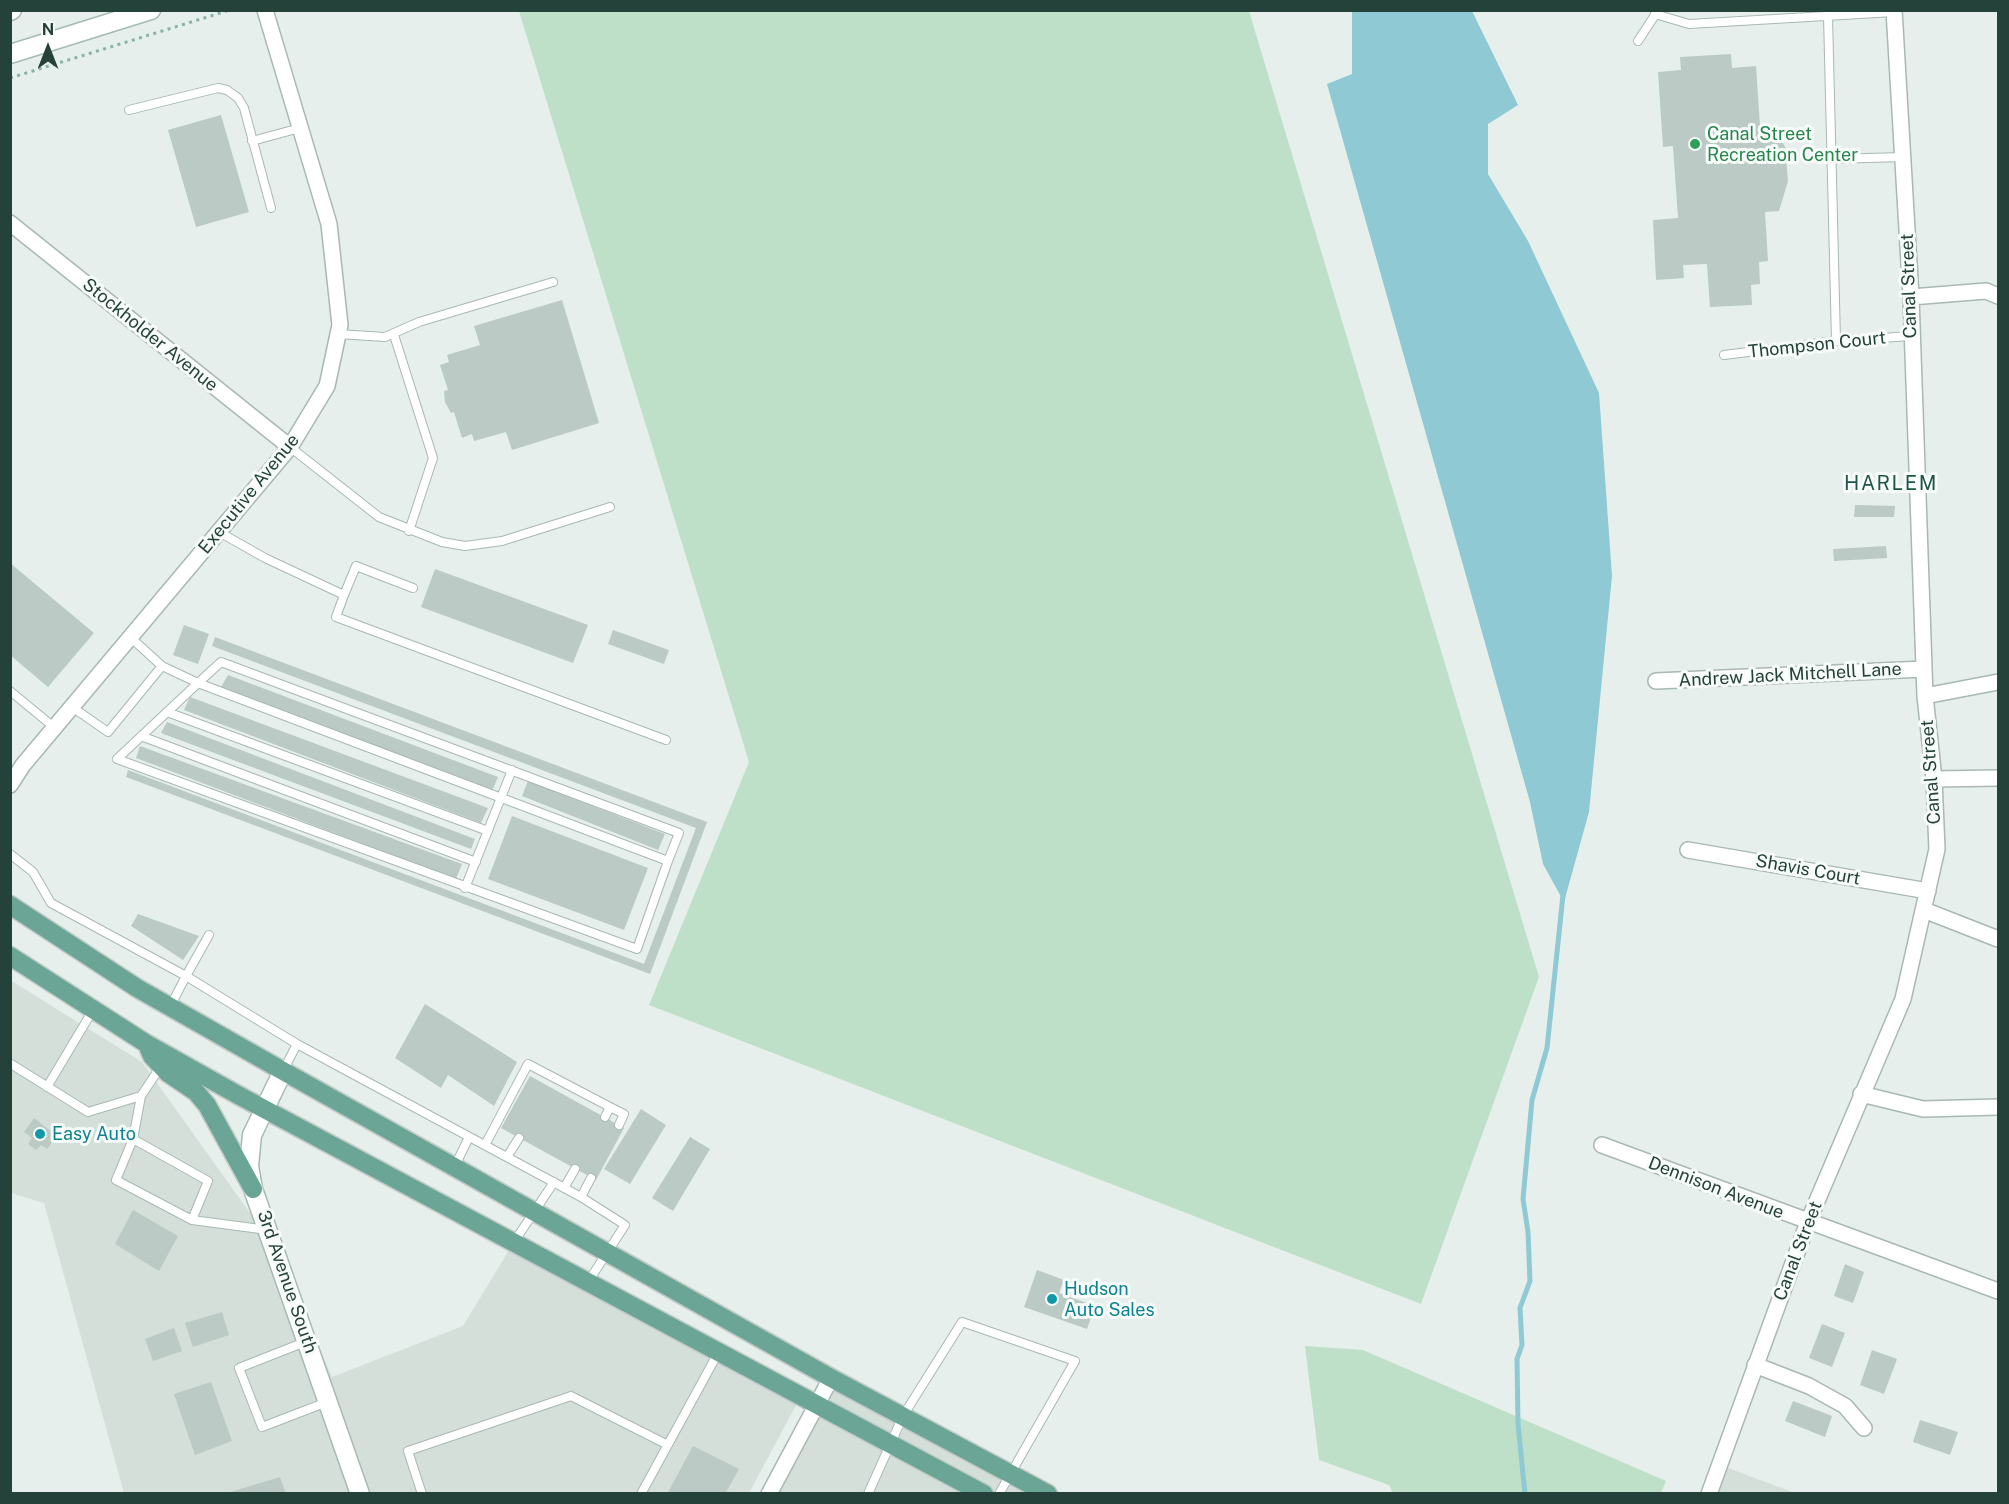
<!DOCTYPE html>
<style>
body{margin:0}
#map{position:relative;width:2009px;height:1504px;overflow:hidden;background:#e6efeb;font-family:"Public Sans",sans-serif}
canvas{display:block}
.frame{position:absolute;inset:0;border:12px solid #24423a;pointer-events:none}
.north{position:absolute;left:18px;top:18px;width:60px;height:60px;-webkit-text-stroke:4px #f7fbf9;paint-order:stroke;rotate:0deg;font-size:16px;font-weight:700;line-height:24px;text-align:center;color:#24423a}
.north::after{content:'';display:block;margin:auto;width:21px;height:27px;background:#24423a;clip-path:polygon(50% 0,100% 100%,50% 72%,0 100%)}
</style>
<div id="map">
<canvas width="2009" height="1504"></canvas>
<div class="frame"></div>
<div class="north">N</div>
</div>
<script>
const g = document.querySelector('canvas').getContext('2d');
g.lineJoin = 'round';
function fillPath(path, color) { g.fillStyle = color; g.fill(path, 'evenodd'); }
const poly = rows => new Path2D(rows.map(r => 'M' + r).join(''));
function trace(path, color, width, dash) { g.strokeStyle = color; g.lineWidth = width; g.lineCap = dash ? 'butt' : 'round'; g.setLineDash(dash || []); g.stroke(path); }
function write(font, color, halo, rows, align = 'center') {
  g.font = font + ' "Public Sans",sans-serif'; g.lineWidth = 6; g.setLineDash([]); g.textBaseline = 'middle'; g.strokeStyle = halo; g.fillStyle = color; for (const [text, x, y, turn = 0] of rows) {
    g.save(); g.translate(x, y); g.rotate((+turn || 0) * Math.PI / 180); g.textAlign = isNaN(turn) ? turn : align; if (halo) g.strokeText(text, 0, 0); g.fillText(text, 0, 0); g.restore();
  }
}
fillPath(poly([
 [10,980,142,1062,275,1248,332,1377,463,1326,514,1242,801,1396,749,1493,124,1493,44,1203,11,1193],
 [831,1378,1044,1494,778,1494],
 [1720,1465,1795,1493,1710,1494]
]), '#d4dfda');
fillPath(poly([
 [519,11,1249,11,1539,977,1421,1304,649,1005,749,762],
 [1305,1346,1363,1350,1666,1481,1661,1493,1393,1493,1389,1485,1319,1460]
]), '#bfe0c8');
fillPath(poly([
 [1352,11,1472,11,1518,105,1488,124,1488,174,1528,241,1599,393,1612,576,1589,812,1564,902,1543,864,1530,802,1327,84,1352,74]
]), '#8ec9d4');
trace(poly([
 [1525,1494,1518,1424,1517,1359,1522,1345,1520,1308,1530,1281,1528,1232,1523,1199,1532,1100,1547,1048,1563,895]
]), '#8ec9d4', 5);
fillPath(poly([
 [1731,54,1732,68,1756,66,1760,126,1773,125,1785,147,1788,181,1779,211,1765,212,1768,261,1759,262,1760,284,1751,285,1752,305,1710,307,1707,264,1683,265,1684,278,1656,280,1653,220,1678,218,1673,146,1663,147,1658,72,1681,70,1680,57],
 [221,115,249,212,196,227,168,130],
 [562,300,599,423,512,450,506,432,474,441,472,434,462,438,454,412,451,413,445,402,444,391,448,390,440,365,449,362,447,355,480,345,474,326],
 [1855,505,1895,506,1894,517,1854,517],
 [1886,546,1887,558,1834,561,1833,549],
 [10,563,94,633,48,687,10,655],
 [435,569,588,625,573,663,421,607],
 [184,625,209,634,198,664,173,655],
 [613,630,669,650,664,664,608,644],
 [215,637,707,822,650,974,126,777,128,770,644,964,696,828,212,646],
 [228,675,498,777,492,791,221,687],
 [190,697,488,808,481,823,184,710],
 [167,722,475,839,471,849,161,733],
 [140,746,462,864,456,879,136,758],
 [528,781,665,834,658,850,522,796],
 [512,816,648,868,624,930,488,879],
 [138,914,199,936,183,960,131,926],
 [425,1004,517,1062,494,1106,448,1075,441,1088,395,1058],
 [530,1076,624,1128,596,1180,501,1128],
 [641,1109,666,1125,630,1184,604,1169],
 [34,1118,57,1136,47,1149,41,1145,36,1150,28,1144,32,1138,24,1132],
 [690,1137,710,1149,673,1211,652,1198],
 [133,1210,178,1236,159,1271,115,1244],
 [1845,1264,1864,1272,1853,1303,1834,1296],
 [1037,1270,1064,1280,1059,1293,1095,1306,1087,1329,1024,1307],
 [222,1312,229,1335,193,1347,185,1323],
 [1822,1324,1845,1333,1832,1367,1809,1358],
 [174,1328,182,1351,153,1361,145,1339],
 [1872,1350,1897,1359,1884,1394,1860,1385],
 [211,1382,232,1441,195,1455,174,1394],
 [1793,1401,1832,1416,1825,1437,1785,1421],
 [1920,1420,1958,1432,1950,1455,1913,1442],
 [693,1446,739,1469,725,1494,667,1494],
 [280,1477,286,1494,227,1494,227,1493]
]), '#bbcac4');
const service = poly([
 [1655,14,1689,24,1894,12],
 [1828,16,1836,341],
 [1638,41,1657,12],
 [129,110,218,88,227,90,238,98,244,108,271,208],
 [252,141,300,128],
 [1832,159,1903,157],
 [338,334,385,337,419,322,553,282],
 [394,335,433,458,409,531],
 [1724,355,1836,341,1911,336],
 [290,447,379,517,442,542,465,546,502,541,610,507],
 [219,532,265,558,344,595,336,617,666,740],
 [344,595,356,566,413,588],
 [162,666,198,683,117,759,637,949,668,861,679,833,221,662,198,683,668,861],
 [10,691,55,728],
 [72,707,108,732,162,666,130,637],
 [167,712,488,831],
 [141,736,476,862],
 [10,854,33,872,51,903,186,976,170,1007],
 [465,888,512,770],
 [209,935,186,976,297,1044],
 [11,1064,88,1112,141,1096],
 [161,1066,141,1096,133,1139,116,1180,192,1220,268,1230],
 [283,1071,297,1044,581,1197,625,1225,588,1282],
 [47,1087,93,1010],
 [610,1107,624,1114,619,1125],
 [133,1139,208,1181,192,1220],
 [485,1145,528,1064,610,1107,605,1117],
 [507,1157,519,1138],
 [455,1166,469,1137],
 [564,1188,575,1169],
 [581,1197,591,1178],
 [514,1242,554,1182],
 [305,1342,239,1368,262,1427,327,1402],
 [422,1494,408,1451,571,1396,668,1445],
 [641,1494,718,1353],
 [868,1494,903,1416,962,1322,1075,1361,999,1494]
]);
const minor = poly([
 [10,223,290,447],
 [1911,297,1986,291,1998,296],
 [1656,681,1924,669],
 [1925,696,1998,682],
 [1934,779,1998,778],
 [10,785,23,765,290,447,327,386,340,325,329,224,265,10],
 [1688,850,1928,891],
 [1924,910,1998,939],
 [1861,1094,1923,1109,1998,1107],
 [1602,1145,1998,1291],
 [1755,1365,1809,1386,1845,1406,1864,1428],
 [769,1494,831,1378],
 [1709,1494,1808,1222,1903,999,1937,849,1934,779,1925,696,1911,297,1894,10]
]);
const secondary = poly([
 [10,11,12,10],
 [10,54,151,10],
 [283,1071,252,1135,249,1166,253,1189,360,1494]
]);
const primary = poly([
 [10,905,137,988,283,1071,831,1378,1048,1494],
 [10,956,147,1044,238,1095,984,1494],
 [149,1049,152,1056,168,1073,196,1092,207,1105,253,1189]
]);
trace(service, '#a8b8b2', 10);
trace(minor, '#a8b8b2', 18);
trace(secondary, '#a4bbb3', 21);
trace(primary, '#c2cac8', 21);
trace(poly([
 [10,78,230,10]
]), '#86b3a5', 3, [3, 4.5]);
trace(service, '#fff', 8);
trace(minor, '#fff', 15);
trace(secondary, '#fff', 18);
trace(primary, '#6aa596', 18);
for (const [x, y, r, color] of [
 [1695,144,6,"#2e9e5b"],
 [40,1134,6,"#0f9aa8"],
 [1052,1299,6,"#0f9aa8"]
]) { const dot = new Path2D(); dot.arc(x, y, r, 0, 2 * Math.PI); g.fillStyle = color; g.fill(dot); trace(dot, '#f7fbf9', 2); }
write('18px', '#27864d', '#f7fbf9', [
 ["Canal Street",1707,134],
 ["Recreation Center",1707,155]
], 'left');
write('18px', '#24423a', '#f7fbf9', [
 ["Canal Street",1909,286,-92],
 ["Stockholder Avenue",150,335,39],
 ["Thompson Court",1817,345,-6],
 ["Executive Avenue",249,494,-51],
 ["Andrew Jack Mitchell Lane",1790,675,-3],
 ["Canal Street",1931,772,-94],
 ["Shavis Court",1808,870,10],
 ["Dennison Avenue",1716,1188,21],
 ["Canal Street",1798,1251,-69],
 ["3rd Avenue South",287,1282,71]
]);
write('18px', '#0d838f', '#f7fbf9', [
 ["Easy Auto",52,1134],
 ["Hudson",1064,1289],
 ["Auto Sales",1064,1310]
], 'left');
g.letterSpacing = '1.5px';
write('20px', '#1f5548', '#f7fbf9', [
 ["HARLEM",1891,484]
]);
g.letterSpacing = '0px';
</script>
